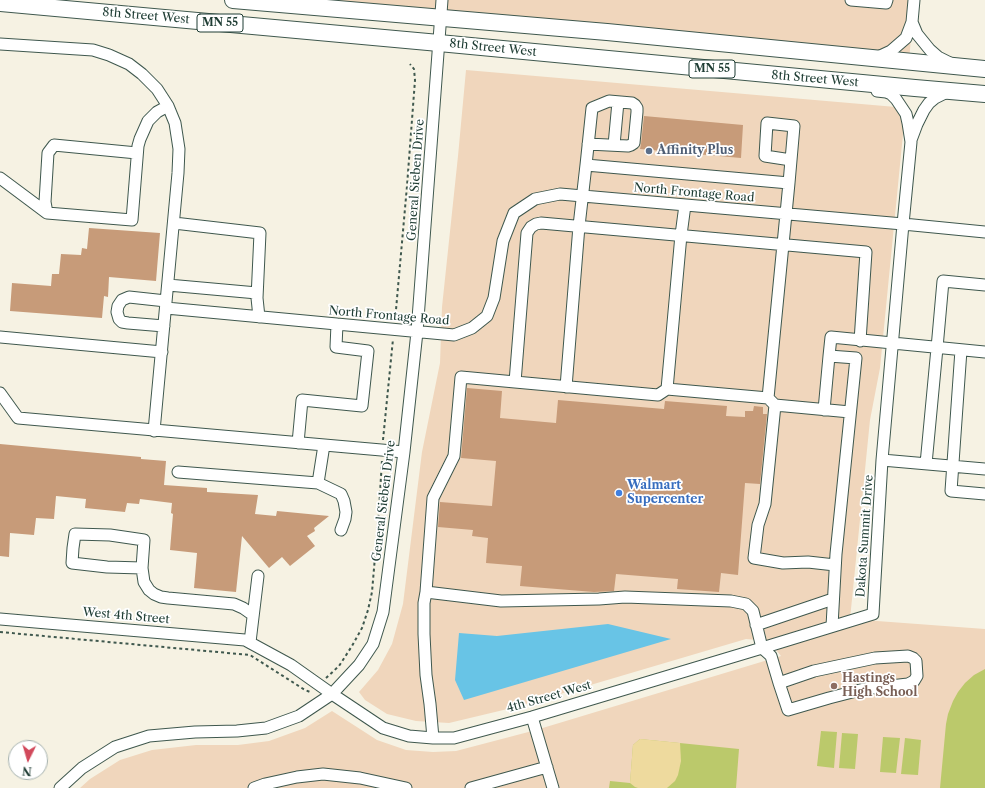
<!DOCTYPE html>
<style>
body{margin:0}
#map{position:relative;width:985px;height:788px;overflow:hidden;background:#f6f2e3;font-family:"Libre Caslon Text",serif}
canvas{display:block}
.north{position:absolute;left:8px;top:740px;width:40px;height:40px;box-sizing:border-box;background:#fff;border:1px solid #a5b1ae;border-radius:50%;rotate:185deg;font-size:11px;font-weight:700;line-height:16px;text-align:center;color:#1f3d34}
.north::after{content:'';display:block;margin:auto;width:14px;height:18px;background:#d1495b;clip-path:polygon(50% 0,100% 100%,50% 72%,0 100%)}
</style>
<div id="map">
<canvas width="985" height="788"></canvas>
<div class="north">N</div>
</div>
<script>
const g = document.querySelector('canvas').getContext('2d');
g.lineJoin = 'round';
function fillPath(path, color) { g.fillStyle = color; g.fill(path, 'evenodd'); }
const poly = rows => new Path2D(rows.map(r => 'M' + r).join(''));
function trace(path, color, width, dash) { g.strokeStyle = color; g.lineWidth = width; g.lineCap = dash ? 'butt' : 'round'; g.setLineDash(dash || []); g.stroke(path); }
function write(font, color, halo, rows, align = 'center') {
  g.font = font + ' "Libre Caslon Text",serif'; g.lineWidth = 3.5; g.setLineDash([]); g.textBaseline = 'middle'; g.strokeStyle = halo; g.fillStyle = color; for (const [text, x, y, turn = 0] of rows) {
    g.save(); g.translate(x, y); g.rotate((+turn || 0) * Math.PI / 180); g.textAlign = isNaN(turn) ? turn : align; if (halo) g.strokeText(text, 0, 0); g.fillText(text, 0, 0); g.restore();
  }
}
fillPath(poly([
 [233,0,914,0,909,62],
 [466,70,896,107,904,124,880,368,870,420,850,619,985,629,985,788,80,788,90,779,120,760,152,750,196,745,238,745,269,741,305,728,332,711,377,740,406,750,433,752,456,751,536,730,781,656,769,641,746,639,516,707,449,723,416,721,387,714,365,700,359,692,378,670,392,644,403,604,422,452,440,363,442,307,458,156]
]), '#f0d6bc');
fillPath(poly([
 [985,669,985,788,940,788,946,724,948,714,953,701,958,692,965,683,974,675],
 [821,731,837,732,834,768,817,766],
 [842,733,858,734,855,769,839,768],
 [883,737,900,738,896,773,880,772],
 [905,738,921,740,918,775,901,774],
 [640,739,739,749,736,788,609,788,610,781,630,783,633,745]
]), '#bbc96b');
fillPath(poly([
 [640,739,680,743,681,761,678,775,675,781,667,788,638,788,635,787,630,783,633,745]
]), '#eeda9e');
fillPath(poly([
 [608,624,671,639,464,700,455,680,459,633,497,636]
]), '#68c4e6');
fillPath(poly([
 [644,116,743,125,741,158,640,149,641,144],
 [89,228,160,233,156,281,109,277,108,297,104,296,102,318,10,311,12,283,51,286,52,274,59,274,61,254,81,255,82,248,87,249],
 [467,388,502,391,500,418,556,423,558,400,664,409,665,401,727,406,726,416,745,417,745,411,753,411,754,406,763,407,763,414,767,414,760,484,745,483,738,575,721,573,719,592,677,589,678,579,616,574,614,591,594,592,520,586,522,566,486,563,488,538,472,536,473,530,438,527,440,502,492,506,496,461,461,458],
 [0,444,141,457,141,459,166,461,164,485,207,488,207,492,258,495,255,514,276,516,277,511,329,516,314,528,315,531,307,536,315,546,290,566,282,557,269,568,242,536,236,592,194,588,197,553,170,550,173,514,171,513,172,503,140,499,139,504,127,503,125,512,85,508,86,499,56,496,54,519,36,518,34,535,10,533,9,557,0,556]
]), '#c79b79');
const minor = poly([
 [851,0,886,3,887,0],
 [912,22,917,34,930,50,938,57,950,63],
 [0,44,93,50,109,55,129,64,142,74,157,89,168,106,175,123,179,149,178,173,154,431],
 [876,58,891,51,906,38,912,22,914,0],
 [911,140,917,124,924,110,929,103,935,98,947,92],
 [614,145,618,102],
 [586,165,592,108,609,101,632,103,635,105,637,108,637,112,634,143,631,145,628,146,588,144],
 [0,178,47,213,132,220,138,146,140,139,148,121,157,112,168,106],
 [789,183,794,126,767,123,765,156,791,160],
 [47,213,45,202,48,153,54,145,137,153],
 [174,223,260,233,257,298,259,317],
 [168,285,257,293],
 [166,308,454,335,472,328,487,316,494,298,503,241,514,213,535,199,560,194,903,224,911,142,908,123,906,114,896,99,891,94,886,92,877,91],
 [164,326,128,323,122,322,119,319,117,312,118,306,122,300,129,297,166,301],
 [0,337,162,352],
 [961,350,951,491,985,494],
 [566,387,579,226,586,165,789,183,768,398],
 [667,389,681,235,685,205],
 [0,393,18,418,404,452],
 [775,405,765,504,758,525,754,558,783,563,808,562,835,565],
 [824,410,829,356],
 [850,412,775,405,768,398,667,389,658,395,515,382,527,233,531,227,536,224,541,223,866,252,860,341],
 [298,443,302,400,362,406,368,351,336,347,337,324],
 [324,445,318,483,341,494,344,501,346,512,345,519,341,530],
 [882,460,985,469],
 [926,464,937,348,943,281,985,285],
 [178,472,318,483],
 [142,568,107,567,72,563,73,548,75,534,110,535,144,540,142,568,144,582,149,590,154,594,161,597,168,598,234,604,243,608,253,615],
 [426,592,501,601,599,599,625,597,731,601,746,604,753,611,762,648,771,656,779,683,788,710,829,698,864,689,908,684,914,681,917,676,916,661,913,658,908,656,875,658,814,671,779,683],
 [0,619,245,640,291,665,332,694,383,728,409,736,433,738,454,738,532,717,762,648,873,614,882,460,903,224,985,232],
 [756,625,833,599],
 [832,626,836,554,856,358,829,356,831,337,985,352],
 [250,642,258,576],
 [532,717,553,788],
 [433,738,430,704,426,675,424,634,424,603,426,592,433,498,454,456,461,377,515,382],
 [60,788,82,768,115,747,149,736,195,732,237,731,266,728,299,716,332,694,359,665,373,644,383,612,404,452,417,332,442,0],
 [254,788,265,784,297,777,323,774,360,778,406,788],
 [471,788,547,767]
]);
const highway = poly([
 [233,0,607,32,985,69],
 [0,3,439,43,915,88,985,94]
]);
trace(minor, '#3f584e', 13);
trace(highway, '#3f584e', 18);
trace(poly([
 [395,321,407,186,415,80,414,69,410,64],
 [383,440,393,339],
 [0,632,250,655,305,690,310,692,310,691],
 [326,678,339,666,352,646,362,628,368,610,372,592,379,510,382,460]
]), '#3f584e', 2, [3, 3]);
trace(minor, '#fff', 11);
trace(highway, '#fff', 16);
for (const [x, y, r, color] of [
 [649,151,4,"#5c6f8a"],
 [619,493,4,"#3f7fe0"],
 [834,686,4,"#8d6e63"]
]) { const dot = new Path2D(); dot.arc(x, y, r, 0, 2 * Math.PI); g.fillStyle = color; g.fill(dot); trace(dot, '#fff', 1.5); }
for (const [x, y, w] of [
 [220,23,46],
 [712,69,46]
]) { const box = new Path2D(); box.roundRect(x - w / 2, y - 9, w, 18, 3); g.fillStyle = '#fff'; g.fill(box); trace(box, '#1f3d34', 1); }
write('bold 11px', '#1f3d34', null, [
 ["MN 55",220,23],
 ["MN 55",712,69]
]);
write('12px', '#1f3d34', '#fff', [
 ["8th Street West",146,16,5],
 ["8th Street West",493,48,6],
 ["8th Street West",815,79,5],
 ["General Sieben Drive",416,180,-86],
 ["North Frontage Road",694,193,5],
 ["North Frontage Road",389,316,5],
 ["General Sieben Drive",384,501,-83],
 ["Dakota Summit Drive",865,536,-86],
 ["West 4th Street",126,616,5],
 ["4th Street West",549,697,-16]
]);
write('bold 12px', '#4e5e75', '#fff', [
 ["Affinity Plus",657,151]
], 'left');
write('bold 12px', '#366cbe', '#fff', [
 ["Walmart",627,486],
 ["Supercenter",627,500]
], 'left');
write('bold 12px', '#785e54', '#fff', [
 ["Hastings",842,679],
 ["High School",842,693]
], 'left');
</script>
